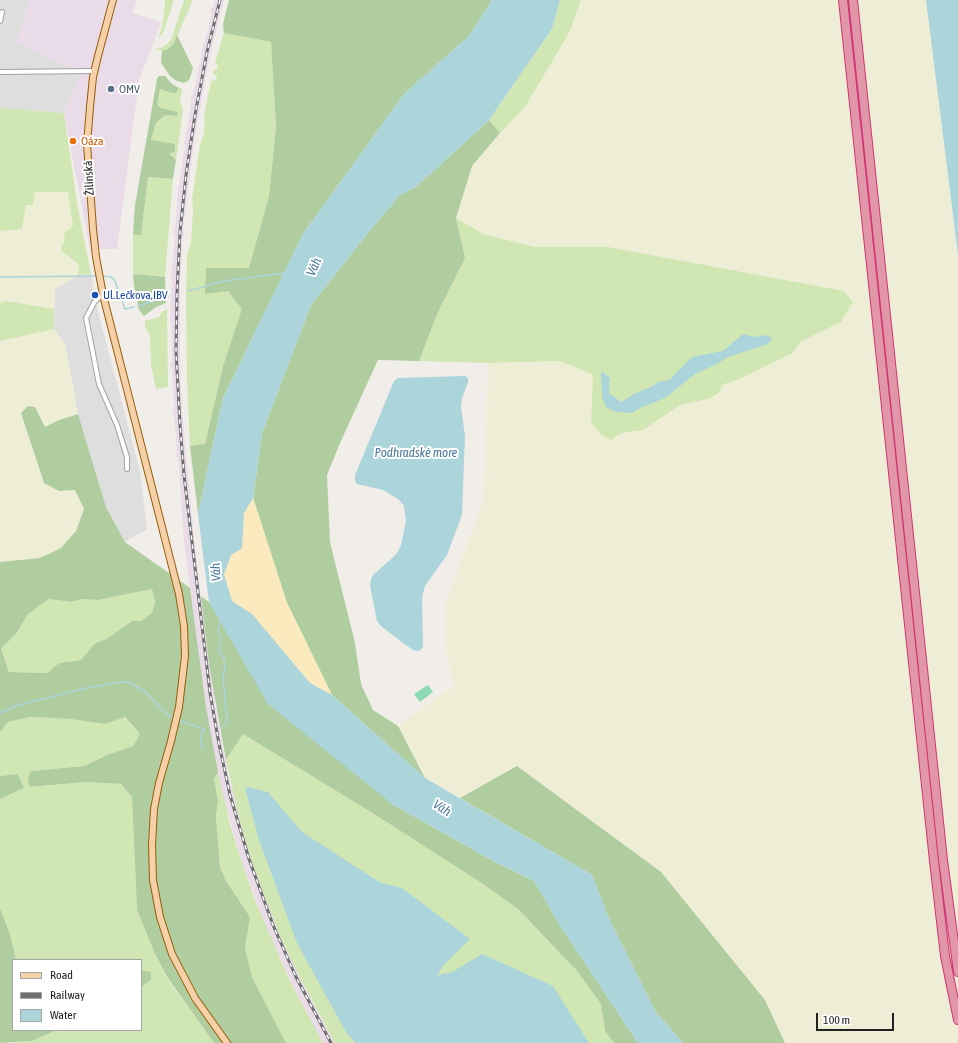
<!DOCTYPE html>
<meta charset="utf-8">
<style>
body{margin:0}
#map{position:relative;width:958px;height:1043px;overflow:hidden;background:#f1eee9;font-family:"Asap Condensed",sans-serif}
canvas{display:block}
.legend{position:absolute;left:12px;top:959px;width:130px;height:72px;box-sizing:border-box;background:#fff;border:1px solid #a6a6a6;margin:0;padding:5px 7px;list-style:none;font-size:12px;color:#212121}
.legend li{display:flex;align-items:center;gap:8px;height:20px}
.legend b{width:20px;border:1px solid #a6a6a6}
.scale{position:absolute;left:816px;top:1013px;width:78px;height:18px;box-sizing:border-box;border:2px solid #212121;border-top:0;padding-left:5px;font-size:12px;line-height:14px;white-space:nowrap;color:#212121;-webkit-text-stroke:3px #fff;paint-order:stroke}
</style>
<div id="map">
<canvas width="958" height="1043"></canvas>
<ul class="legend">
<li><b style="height:5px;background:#f6d0a8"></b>Road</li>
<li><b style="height:5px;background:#6f6f6f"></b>Railway</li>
<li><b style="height:11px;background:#acd4db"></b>Water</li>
</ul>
<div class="scale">100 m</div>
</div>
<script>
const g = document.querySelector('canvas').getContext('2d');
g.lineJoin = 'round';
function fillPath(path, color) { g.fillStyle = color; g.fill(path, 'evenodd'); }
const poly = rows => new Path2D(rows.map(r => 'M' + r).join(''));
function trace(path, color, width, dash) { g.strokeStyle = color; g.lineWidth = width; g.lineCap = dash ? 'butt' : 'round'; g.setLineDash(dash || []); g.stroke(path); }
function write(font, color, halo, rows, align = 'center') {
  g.font = font + ' "Asap Condensed",sans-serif'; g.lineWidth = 4; g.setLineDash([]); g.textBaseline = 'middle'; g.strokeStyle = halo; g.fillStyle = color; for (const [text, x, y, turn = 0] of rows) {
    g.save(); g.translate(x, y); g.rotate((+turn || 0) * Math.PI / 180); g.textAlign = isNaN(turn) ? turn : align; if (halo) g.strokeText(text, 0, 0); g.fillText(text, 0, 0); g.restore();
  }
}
fillPath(poly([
 [0,0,30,0,17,42,82,73,64,113,0,108],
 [91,274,98,312,140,471,147,529,125,542,106,507,78,414,65,344,54,329,55,289,78,275]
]), '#dfdede');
fillPath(poly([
 [30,0,137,0,133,13,161,22,139,81,117,249,90,249,64,113,81,73,17,42],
 [215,0,224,0,211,50,212,50,211,54,210,54,194,142,183,230,185,231,184,235,183,235,180,280,180,365,182,410,194,539,209,665,222,743,230,782,299,976,335,1043,323,1043,309,1019,271,940,242,863,220,785,212,745,200,666,184,542,178,457,176,457,176,453,177,453,174,415,172,409,174,408,172,367,170,367,170,363,172,363,171,324,170,323,172,280,171,279,175,234,173,234,173,230,175,230,178,185,179,185,185,145,184,144,184,140,185,140,190,110,191,99,192,94,193,94,202,52,201,52,202,48,203,48,212,13,210,12,211,8,213,8]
]), '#eadbe8');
fillPath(poly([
 [581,0,926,0,958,255,958,1043,785,1043,765,1000,517,766,460,798,425,778,398,726,454,685,445,644,445,605,484,498,488,363,559,361,580,369,593,375,591,422,611,440,621,433,644,430,680,405,707,399,718,394,724,384,735,381,793,353,800,342,841,322,853,302,844,291,608,247,535,247,483,234,456,218,472,166,500,133,525,107,569,33],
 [35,192,68,192,72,213,73,226,64,233,65,241,61,246,79,265,78,275,55,289,54,309,6,301,0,303,0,231,22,229,26,205],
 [54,329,65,344,78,414,59,420,45,427,59,491,75,490,84,509,76,531,61,548,40,558,0,562,0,341]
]), '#eeeed6');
fillPath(poly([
 [165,0,174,0,163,33,159,37,152,40,158,37,160,34,164,16],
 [184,0,193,0,174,43,166,50,154,50,163,47,171,40],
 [560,0,581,0,569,33,525,107,500,133,489,120,552,29],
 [224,33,271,42,276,126,269,196,249,269,206,268,228,291,243,309,223,366,205,444,190,446,187,381,186,299,187,256,191,243,193,210,192,199,200,144,203,137,205,124,204,116,211,81,216,80,217,76,213,74,214,70,217,69,218,66,215,63],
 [179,88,182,88,180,102,183,110,176,160,170,156,170,153,151,141,156,123,165,115,177,116,177,112,161,108,157,105,160,89,171,93,176,93],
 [0,108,64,113,77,203,91,274,78,275,79,265,61,250,61,246,65,241,64,233,73,226,68,192,35,192,33,205,26,205,22,229,0,231],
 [148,177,173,179,165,277,138,274,133,275,133,235,141,235],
 [456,218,483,234,535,247,608,247,844,291,853,302,841,322,800,342,793,353,735,381,724,384,718,394,707,399,680,405,643,430,621,433,611,440,600,434,591,422,593,375,580,369,559,361,488,363,419,361,438,312,465,258],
 [6,301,54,309,54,329,0,341,0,303],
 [167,309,168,387,156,389,151,365,150,336,145,327,145,321,159,317,161,313],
 [152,589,155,602,152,613,141,621,132,621,108,638,94,644,81,660,59,663,47,673,9,672,1,647,16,634,28,614,49,599,71,602,82,599,98,600],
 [30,717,70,719,105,724,124,717,140,734,133,746,107,755,84,766,31,771,29,787,86,782,121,784,132,797,137,910,155,954,166,977,214,1043,10,1043,32,1041,57,1030,141,1030,141,987,151,980,144,970,141,970,141,960,16,960,10,934,0,908,0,799,24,788,18,774,0,776,0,732,8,722],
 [243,734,374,814,483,884,518,909,577,971,601,1004,605,1031,614,1043,335,1043,299,976,280,936,251,860,240,821,226,760],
 [218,772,230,824,242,863,255,900,290,981,323,1043,286,1043,252,977,245,948,250,917,226,881,220,867,216,816,218,801,214,779]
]), '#d0e7b3');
fillPath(poly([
 [229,0,492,0,469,36,404,94,303,234,223,398,198,514,190,446,205,444,223,366,242,309,228,291,205,294,206,268,249,268,269,196,276,126,271,42,224,33,223,24],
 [177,35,193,68,190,78,188,81,183,83,175,80,170,76,161,63,162,50,166,50,170,47,174,43],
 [159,76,165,76,172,84,179,88,176,93,171,93,160,89,157,105,161,108,178,112,177,116,165,115,156,123,151,140,175,144,175,152,170,153,170,155,176,160,173,179,148,177,141,235,133,235,135,205,157,79],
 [489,120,500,133,472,166,456,218,465,258,438,312,419,361,378,360,340,443,327,475,330,542,355,643,361,684,373,710,398,726,425,778,332,695,287,603,253,498,262,433,311,305,371,229,400,195,417,186],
 [138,274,165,277,166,303,156,307,144,316,139,310,134,285,133,275],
 [28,406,35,407,45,427,59,420,78,414,106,507,125,542,190,588,206,707,218,772,214,779,218,801,216,816,220,867,226,881,250,917,245,948,252,977,286,1043,214,1043,167,977,155,954,137,910,132,797,121,784,86,782,29,787,28,777,31,771,84,766,107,755,133,746,140,734,125,717,105,724,70,719,30,717,8,722,0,732,0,562,40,558,61,548,76,531,84,509,75,490,59,491,44,483,21,413],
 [152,589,155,602,152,613,141,621,132,621,108,638,94,644,81,660,59,663,47,673,9,672,1,648,16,634,28,614,49,599,71,602,82,599,98,600],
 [201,596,209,602,392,804,495,862,534,881,559,924,638,1043,614,1043,605,1031,601,1004,577,971,518,909,483,884,374,814,243,734,226,760,209,665],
 [517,766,661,872,765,1000,785,1043,683,1043,655,1011,609,919,592,875,460,798],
 [18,774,24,788,0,799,0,776],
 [0,908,10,934,16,960,13,960,13,1030,57,1030,32,1041,0,1043],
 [141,970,151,972,151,980,141,987]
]), '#b0cda0');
fillPath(poly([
 [253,498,287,603,332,695,310,683,252,615,232,601,224,574,231,555,242,548,244,513]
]), '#fbeabd');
fillPath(poly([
 [428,685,433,692,420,702,414,694]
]), '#8ddab7');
fillPath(poly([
 [492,0,560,0,552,29,489,120,417,186,400,195,371,229,311,305,262,433,253,498,244,513,242,548,231,555,224,574,232,601,252,614,310,683,332,695,425,778,592,875,609,919,655,1011,683,1043,638,1043,559,924,534,881,495,862,392,804,268,704,209,602,198,514,223,398,303,234,404,94,469,36],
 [926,0,958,0,958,255],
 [743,334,755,337,765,335,772,338,768,344,728,357,717,364,695,374,665,398,640,408,632,413,616,412,606,407,602,397,601,371,610,378,609,393,621,402,634,394,653,386,658,382,669,380,692,357,723,351],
 [465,376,468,378,468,382,462,398,461,407,465,436,462,515,447,555,425,586,423,593,422,599,423,646,421,650,417,651,413,650,403,643,381,626,377,621,370,586,371,579,374,574,390,560,397,553,401,545,406,521,404,506,398,499,383,490,357,484,355,481,355,475,394,381,398,378],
 [248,787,268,792,302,832,381,883,402,888,470,939,444,965,437,975,452,972,482,954,553,986,589,1043,356,1043,346,1032,297,943,259,840,245,788]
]), '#acd4db');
trace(poly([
 [102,276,111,277,115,281,125,309,134,307],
 [0,277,98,276],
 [188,291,224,281,285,273],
 [138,306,169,296],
 [221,622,218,627,221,640,219,652,224,658,225,667,223,677,227,720,227,722,222,726],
 [0,713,15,706,86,688,122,682,130,683,147,693,159,707,170,717,175,718],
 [178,720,204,729],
 [202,749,201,735,204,730]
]), '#acd4db', 1.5);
const minor = poly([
 [0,21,2,12],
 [0,72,94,71],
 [103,295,95,301,86,318,99,384,117,425,127,457,127,469]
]);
const primary = poly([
 [113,0,98,56,93,77,90,107,87,144,93,229,96,257,103,295,179,594,184,626,185,656,179,707,171,741,159,783,154,809,152,845,153,880,160,917,172,954,195,998,227,1043]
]);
const motorway = poly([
 [843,0,934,861,945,956,958,1020],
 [853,0,943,860,958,972]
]);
trace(minor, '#a2a2a2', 6);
trace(primary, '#955e0a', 8);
trace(motorway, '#d13473', 10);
trace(minor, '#fff', 4);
trace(primary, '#f6d0a8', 6);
trace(motorway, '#e296a9', 8);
const rail = poly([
 [220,0,207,52,195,115,186,175,180,232,177,293,176,351,180,425,184,475,210,693,219,744,230,795,249,859,273,925,296,977,331,1043]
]);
trace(rail, '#6f6f6f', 3);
trace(rail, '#fff', 1.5, [4.5]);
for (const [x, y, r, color] of [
 [111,89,4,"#5c6f8a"],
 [73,141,4,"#e8710a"],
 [95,295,4,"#1a4fb4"]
]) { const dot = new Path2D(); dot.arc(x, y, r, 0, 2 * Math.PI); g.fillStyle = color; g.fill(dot); trace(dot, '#fff', 1.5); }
write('12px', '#4e5e75', '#fff', [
 ["OMV",119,89]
], 'left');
write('12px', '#c56008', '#fff', [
 ["Oáza",81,141]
], 'left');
write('12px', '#212121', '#fff', [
 ["Žilinská",89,178,-93]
]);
write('12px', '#164399', '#fff', [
 ["Ul.Lečkova,IBV",103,295]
], 'left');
write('italic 13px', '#4c799c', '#fff', [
 ["Váh",314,267,-66],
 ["Podhradské more",416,453],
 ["Váh",216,572,-93],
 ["Váh",442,808,33]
]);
</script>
